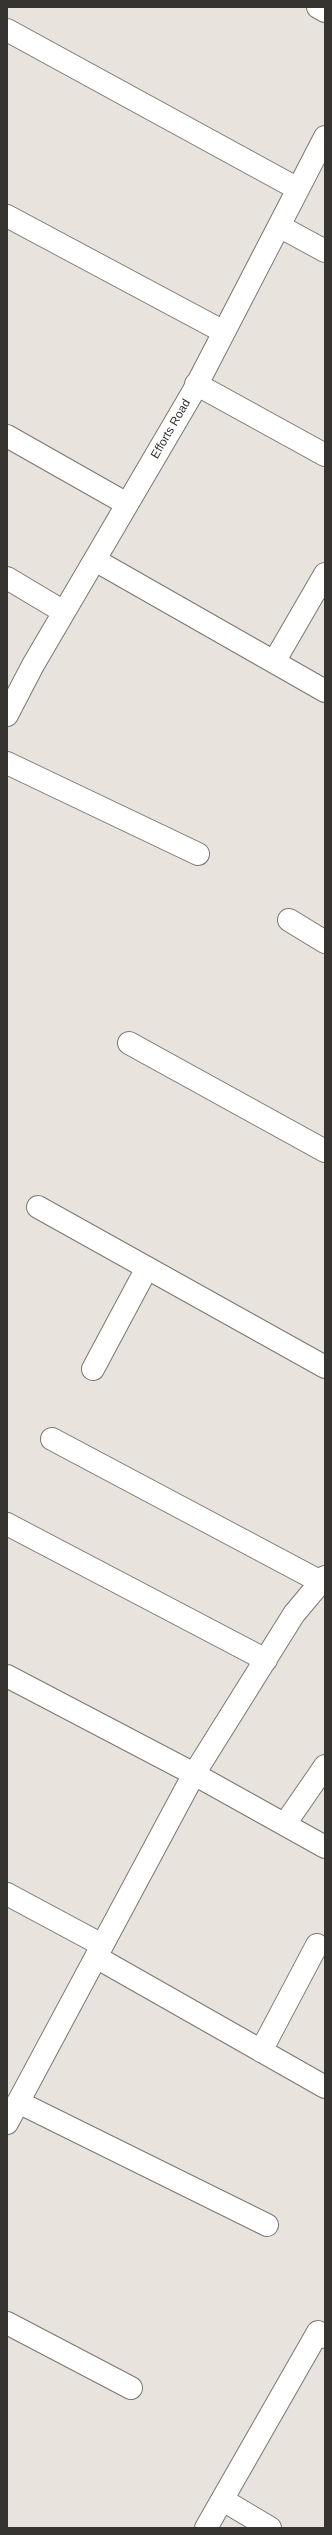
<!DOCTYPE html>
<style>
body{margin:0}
#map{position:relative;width:332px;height:2535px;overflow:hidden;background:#e8e4dd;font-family:Helvetica,sans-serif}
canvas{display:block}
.frame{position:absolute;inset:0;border:8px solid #353431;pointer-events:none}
</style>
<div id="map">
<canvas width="332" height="2535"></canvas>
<div class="frame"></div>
</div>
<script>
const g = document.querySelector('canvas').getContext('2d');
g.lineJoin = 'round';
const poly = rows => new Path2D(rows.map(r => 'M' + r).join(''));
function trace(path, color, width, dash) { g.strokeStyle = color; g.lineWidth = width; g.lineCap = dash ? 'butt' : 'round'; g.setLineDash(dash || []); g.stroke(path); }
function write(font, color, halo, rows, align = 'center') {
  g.font = font + ' Helvetica,sans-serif'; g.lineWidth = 3; g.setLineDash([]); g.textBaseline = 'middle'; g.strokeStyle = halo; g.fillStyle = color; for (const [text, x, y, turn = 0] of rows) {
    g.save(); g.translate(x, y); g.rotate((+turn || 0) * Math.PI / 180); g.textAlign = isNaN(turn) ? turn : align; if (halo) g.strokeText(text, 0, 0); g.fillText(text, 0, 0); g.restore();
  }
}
const street = poly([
 [318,7,325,11],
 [7,30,298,189],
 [7,216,224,332],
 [279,226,325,251],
 [196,384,325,455],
 [7,436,127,504],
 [95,560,325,691],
 [7,578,64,612],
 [274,662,325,574],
 [7,715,33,665,193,392,325,137],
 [7,763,198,854],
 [289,920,325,942],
 [129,1043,325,1151],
 [38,1207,325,1367],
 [93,1369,147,1268],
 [52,1439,321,1582],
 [7,1524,266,1660],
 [7,1676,194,1774,325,1847],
 [285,1824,325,1766],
 [7,1894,102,1945],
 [96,1957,325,2087],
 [261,2051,317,1945],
 [18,2102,267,2225],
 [7,2123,194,1774,294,1614,325,1577],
 [7,2323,131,2388],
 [223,2500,270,2528],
 [206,2528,318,2332,325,2337]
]);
trace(street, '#7a7771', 24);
trace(street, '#fff', 22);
write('12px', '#353431', '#fff', [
 ["Efforts Road",171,429,-60]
]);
</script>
